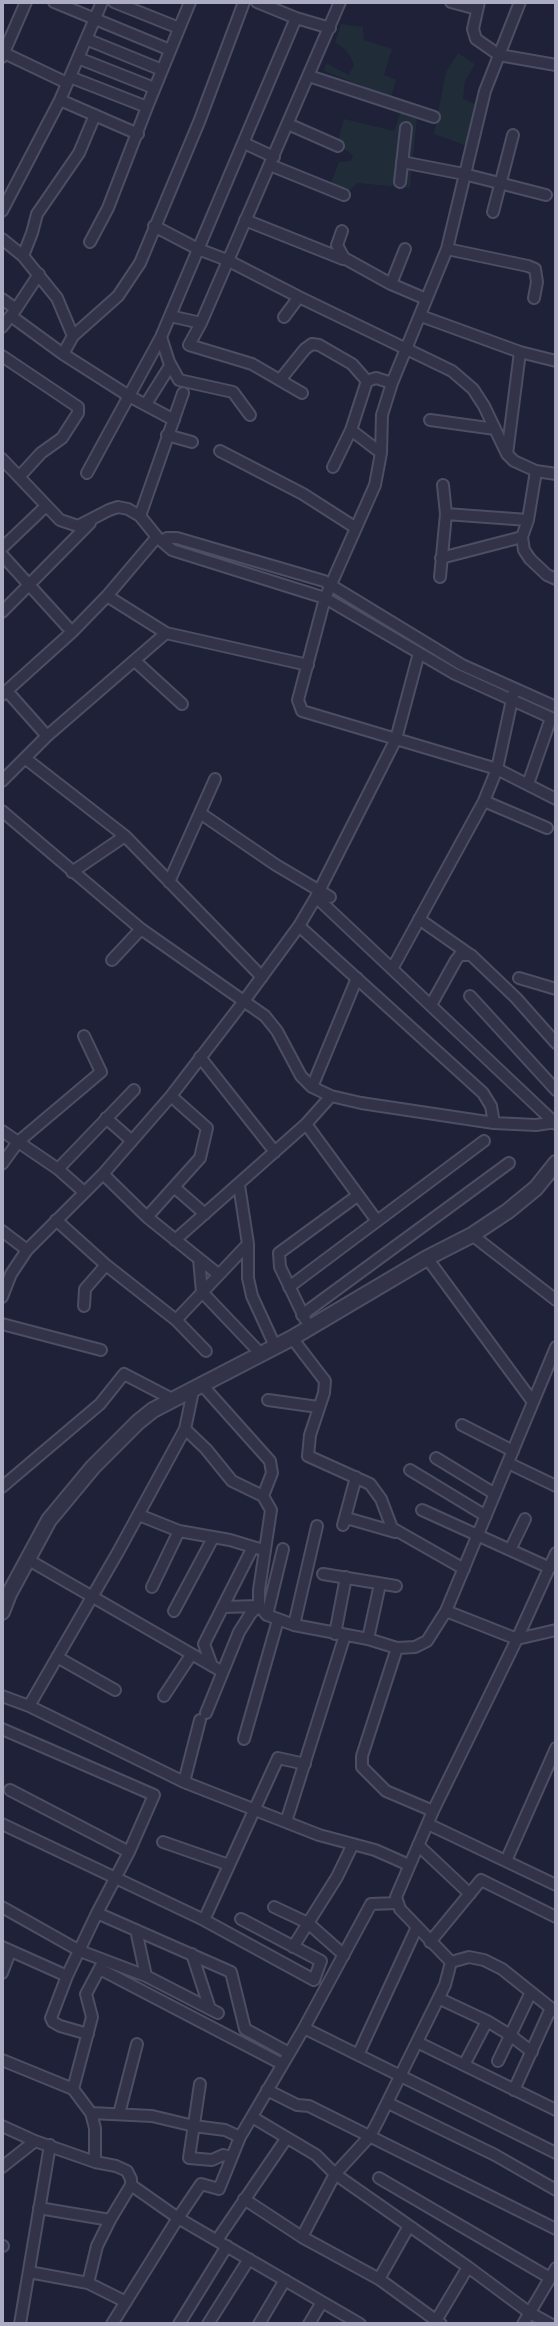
<!DOCTYPE html>
<style>
body{margin:0}
#map{position:relative;width:558px;height:2326px;overflow:hidden;background:#1e2137;font-family:"Roboto Condensed",sans-serif}
canvas{display:block}
.frame{position:absolute;inset:0;border:4px solid #acadc5;pointer-events:none}
</style>
<div id="map">
<canvas width="558" height="2326"></canvas>
<div class="frame"></div>
</div>
<script>
const g = document.querySelector('canvas').getContext('2d');
g.lineJoin = 'round';
function fillPath(path, color) { g.fillStyle = color; g.fill(path, 'evenodd'); }
const poly = rows => new Path2D(rows.map(r => 'M' + r).join(''));
function trace(path, color, width, dash) { g.strokeStyle = color; g.lineWidth = width; g.lineCap = dash ? 'butt' : 'round'; g.setLineDash(dash || []); g.stroke(path); }
fillPath(poly([
 [341,24,363,27,364,40,392,49,384,75,396,80,391,97,324,71,326,63,349,75,354,64,347,51,335,42],
 [458,53,475,64,465,81,463,99,486,108,475,149,434,134,446,72],
 [401,111,417,117,410,188,358,183,349,191,331,183,339,162,351,161,353,155,337,144,344,119,394,131]
]), '#202d38');
const minor = poly([
 [54,2,170,50],
 [114,2,179,28],
 [257,2,296,18,330,28],
 [451,2,477,9],
 [479,2,473,29,476,39,499,55,556,65],
 [520,2,485,91,447,249,392,383,382,415,381,453,375,485,325,598,298,700,302,711,497,769,556,799],
 [86,39,162,70],
 [2,52,67,83],
 [2,57,26,2],
 [78,58,154,88],
 [309,76,434,117],
 [70,77,147,107],
 [60,100,138,134],
 [288,124,338,146],
 [244,143,274,157],
 [402,162,464,174,546,195],
 [270,165,344,195],
 [400,182,406,128],
 [2,211,60,100,102,2],
 [493,212,513,135],
 [245,220,343,259],
 [154,226,198,249,227,260,299,297,452,371,473,389,484,406,507,454,514,461,536,471,556,474],
 [342,231,337,245,344,258,391,284,426,299],
 [2,239,23,256],
 [90,242,108,208,147,107,190,2],
 [447,249,528,266,535,269,537,282,534,298],
 [391,284,405,249],
 [2,299,16,309],
 [11,316,63,354,129,396,174,420],
 [170,316,201,323],
 [421,316,520,352,556,361],
 [284,317,299,297],
 [2,327,16,309,39,274],
 [73,336,57,298,23,256,32,233,37,214,79,153,95,115],
 [161,337,169,362,179,380,233,392,250,415],
 [63,354,73,336,118,296,140,263,199,122,244,2],
 [2,356,78,407,78,413,62,438,41,453,19,477],
 [280,380,305,349,312,344,319,345,352,364,367,381],
 [302,393,252,364,189,345,201,323,340,2],
 [146,404,168,369],
 [430,420,495,429],
 [351,430,381,453],
 [167,435,192,442],
 [220,451,303,494,356,528],
 [507,454,520,352],
 [2,459,60,520,78,526,109,510,118,507,128,509,140,516,157,537,172,550,325,598,455,674,556,720],
 [333,467,351,430,367,381,376,378,392,383],
 [87,473,161,337,296,18],
 [446,514,528,520],
 [140,516,183,393],
 [522,537,528,520,536,471],
 [162,541,167,538,177,538,324,581,462,665,556,707],
 [2,548,46,506],
 [2,555,72,632],
 [441,558,522,537,524,550,530,559,547,575,556,579],
 [440,577,446,514,443,485],
 [107,596,166,633,308,665],
 [2,612,90,523],
 [135,661,182,704],
 [7,691,47,736],
 [2,695,72,632,107,596,157,537],
 [26,759,125,836,262,977],
 [2,781,47,736,166,633],
 [528,784,551,718],
 [484,801,547,828],
 [2,811,141,929,265,1016,277,1031,301,1076,312,1087,331,1096,361,1103,494,1123,536,1125,556,1122],
 [200,813,276,865,330,897],
 [72,872,125,836],
 [169,882,215,779],
 [316,897,556,1124],
 [419,919,469,954],
 [299,926,483,1093,491,1106,494,1123],
 [112,960,141,929],
 [392,969,484,801,497,769,513,695],
 [519,978,556,989],
 [470,996,556,1090],
 [431,1005,456,960,460,955,471,955,516,998,556,1043],
 [200,1057,275,1152],
 [312,1087,357,978],
 [106,1118,132,1141],
 [306,1124,377,1221],
 [2,1131,58,1169,84,1192],
 [2,1164,18,1142,101,1072,84,1036],
 [58,1169,134,1090],
 [103,1174,147,1217,218,1274],
 [174,1187,205,1214],
 [147,1217,200,1158,207,1128,171,1096],
 [56,1220,106,1265,176,1320,206,1351],
 [2,1231,27,1250],
 [472,1235,556,1300],
 [175,1240,306,1124,331,1096],
 [248,1244,248,1278,252,1296,275,1346],
 [427,1258,533,1402],
 [199,1259,202,1292,261,1354],
 [289,1287,484,1141],
 [2,1297,11,1274,27,1250,103,1174,171,1096,244,1001,299,926,316,897,396,739,419,653],
 [84,1306,85,1289,106,1265],
 [302,1315,509,1163],
 [305,1319,280,1267,279,1253,357,1196],
 [176,1320,248,1244,239,1185],
 [2,1324,101,1350],
 [292,1338,325,1381,324,1393,310,1435,308,1456,370,1484,381,1499,392,1528,464,1569],
 [203,1386,270,1461,272,1473,263,1496],
 [268,1400,318,1407],
 [462,1425,513,1451],
 [185,1429,206,1449,232,1481,263,1496,271,1510,259,1590,259,1606,267,1615,294,1625,368,1639,397,1648,415,1647,427,1641,446,1611,556,1347],
 [436,1458,495,1494],
 [508,1463,556,1486],
 [410,1470,486,1516],
 [2,1487,100,1404,124,1374,174,1400],
 [422,1510,550,1568],
 [139,1515,179,1531,230,1540,253,1547],
 [344,1521,350,1519,395,1532],
 [343,1525,356,1477],
 [510,1550,525,1519],
 [27,1559,221,1671],
 [323,1574,396,1586],
 [152,1587,179,1531],
 [223,1607,259,1606],
 [174,1611,213,1538],
 [446,1611,517,1639,556,1630],
 [267,1615,283,1549],
 [294,1625,317,1526],
 [335,1634,346,1577],
 [368,1639,380,1584],
 [397,1648,362,1756,362,1767,386,1791,433,1811],
 [57,1657,115,1690],
 [212,1666,204,1644,253,1547,264,1550],
 [2,1696,29,1706,184,1782,319,1835,375,1850,409,1865],
 [164,1696,191,1655],
 [29,1706,118,1552,185,1429,193,1391],
 [206,1713,239,1632,251,1613,259,1606],
 [2,1729,154,1795,129,1852,97,1913,67,1976,2,1947],
 [244,1739,278,1620],
 [184,1782,200,1720],
 [10,1790,129,1852],
 [286,1822,345,1635],
 [2,1824,204,1920,314,1980,321,1961,241,1919],
 [428,1824,556,1885],
 [163,1842,229,1865],
 [418,1845,470,1894],
 [506,1861,556,1748],
 [2,1907,80,1951,146,1976,218,2013],
 [274,1907,308,1923,344,1955],
 [97,1913,231,1972,245,2029,289,2053],
 [204,1920,278,1758,305,1764],
 [136,1930,146,1976],
 [430,1942,481,1880,556,1917],
 [293,1947,337,1877,353,1844],
 [192,1954,210,2009],
 [451,1962,469,1957,484,1960,502,1969,556,2012],
 [100,1969,282,2064],
 [2,1973,10,1952],
 [67,1976,51,2018,53,2022,60,2026,88,2034],
 [440,1999,487,2021,510,2035,532,2052],
 [304,2028,556,2153],
 [419,2043,556,2110],
 [358,2055,417,1927],
 [2,2060,73,2089,91,2113,95,2128,95,2162],
 [498,2061,531,1992],
 [464,2065,487,2021],
 [200,2084,189,2158,212,2160,223,2155,232,2157],
 [73,2089,92,2017,86,1994,102,1964],
 [267,2090,297,2105,309,2106,556,2229],
 [514,2090,551,2008],
 [388,2103,495,2155,556,2190],
 [91,2113,152,2116,194,2126,225,2130,240,2137],
 [119,2114,137,2044],
 [252,2117,316,2155,335,2174,468,2267,530,2313,550,2324],
 [2,2126,35,2141,95,2162,116,2166,127,2171,131,2179,131,2185,110,2220,97,2246,88,2283],
 [2,2167,35,2141],
 [379,2178,550,2278],
 [131,2185,178,2218,360,2324],
 [244,2199,302,2237,379,2279],
 [39,2208,110,2220],
 [409,2226,379,2279,441,2324],
 [302,2237,335,2174,370,2136,378,2121,445,1985,451,1962,400,1909,396,1897,433,1811,517,1639,556,1553],
 [217,2240,286,2139],
 [2,2246,3,2246],
 [29,2272,88,2283,126,2302],
 [20,2324,50,2145],
 [112,2324,178,2218,201,2184,219,2189,240,2137,304,2028,371,1904,396,1903],
 [179,2324,227,2246],
 [208,2324,249,2259],
 [259,2324,285,2280],
 [309,2324,322,2302],
 [434,2324,468,2267],
 [523,2324,556,2268]
]);
const tertiary = poly([
 [2,1612,9,1594,49,1520,93,1467,138,1422,153,1410,292,1338,427,1258,472,1235,508,1211,536,1188,556,1163]
]);
trace(minor, '#4c4e63', 14);
trace(tertiary, '#4c4e63', 18);
trace(minor, '#323348', 10);
trace(tertiary, '#323348', 14);
</script>
